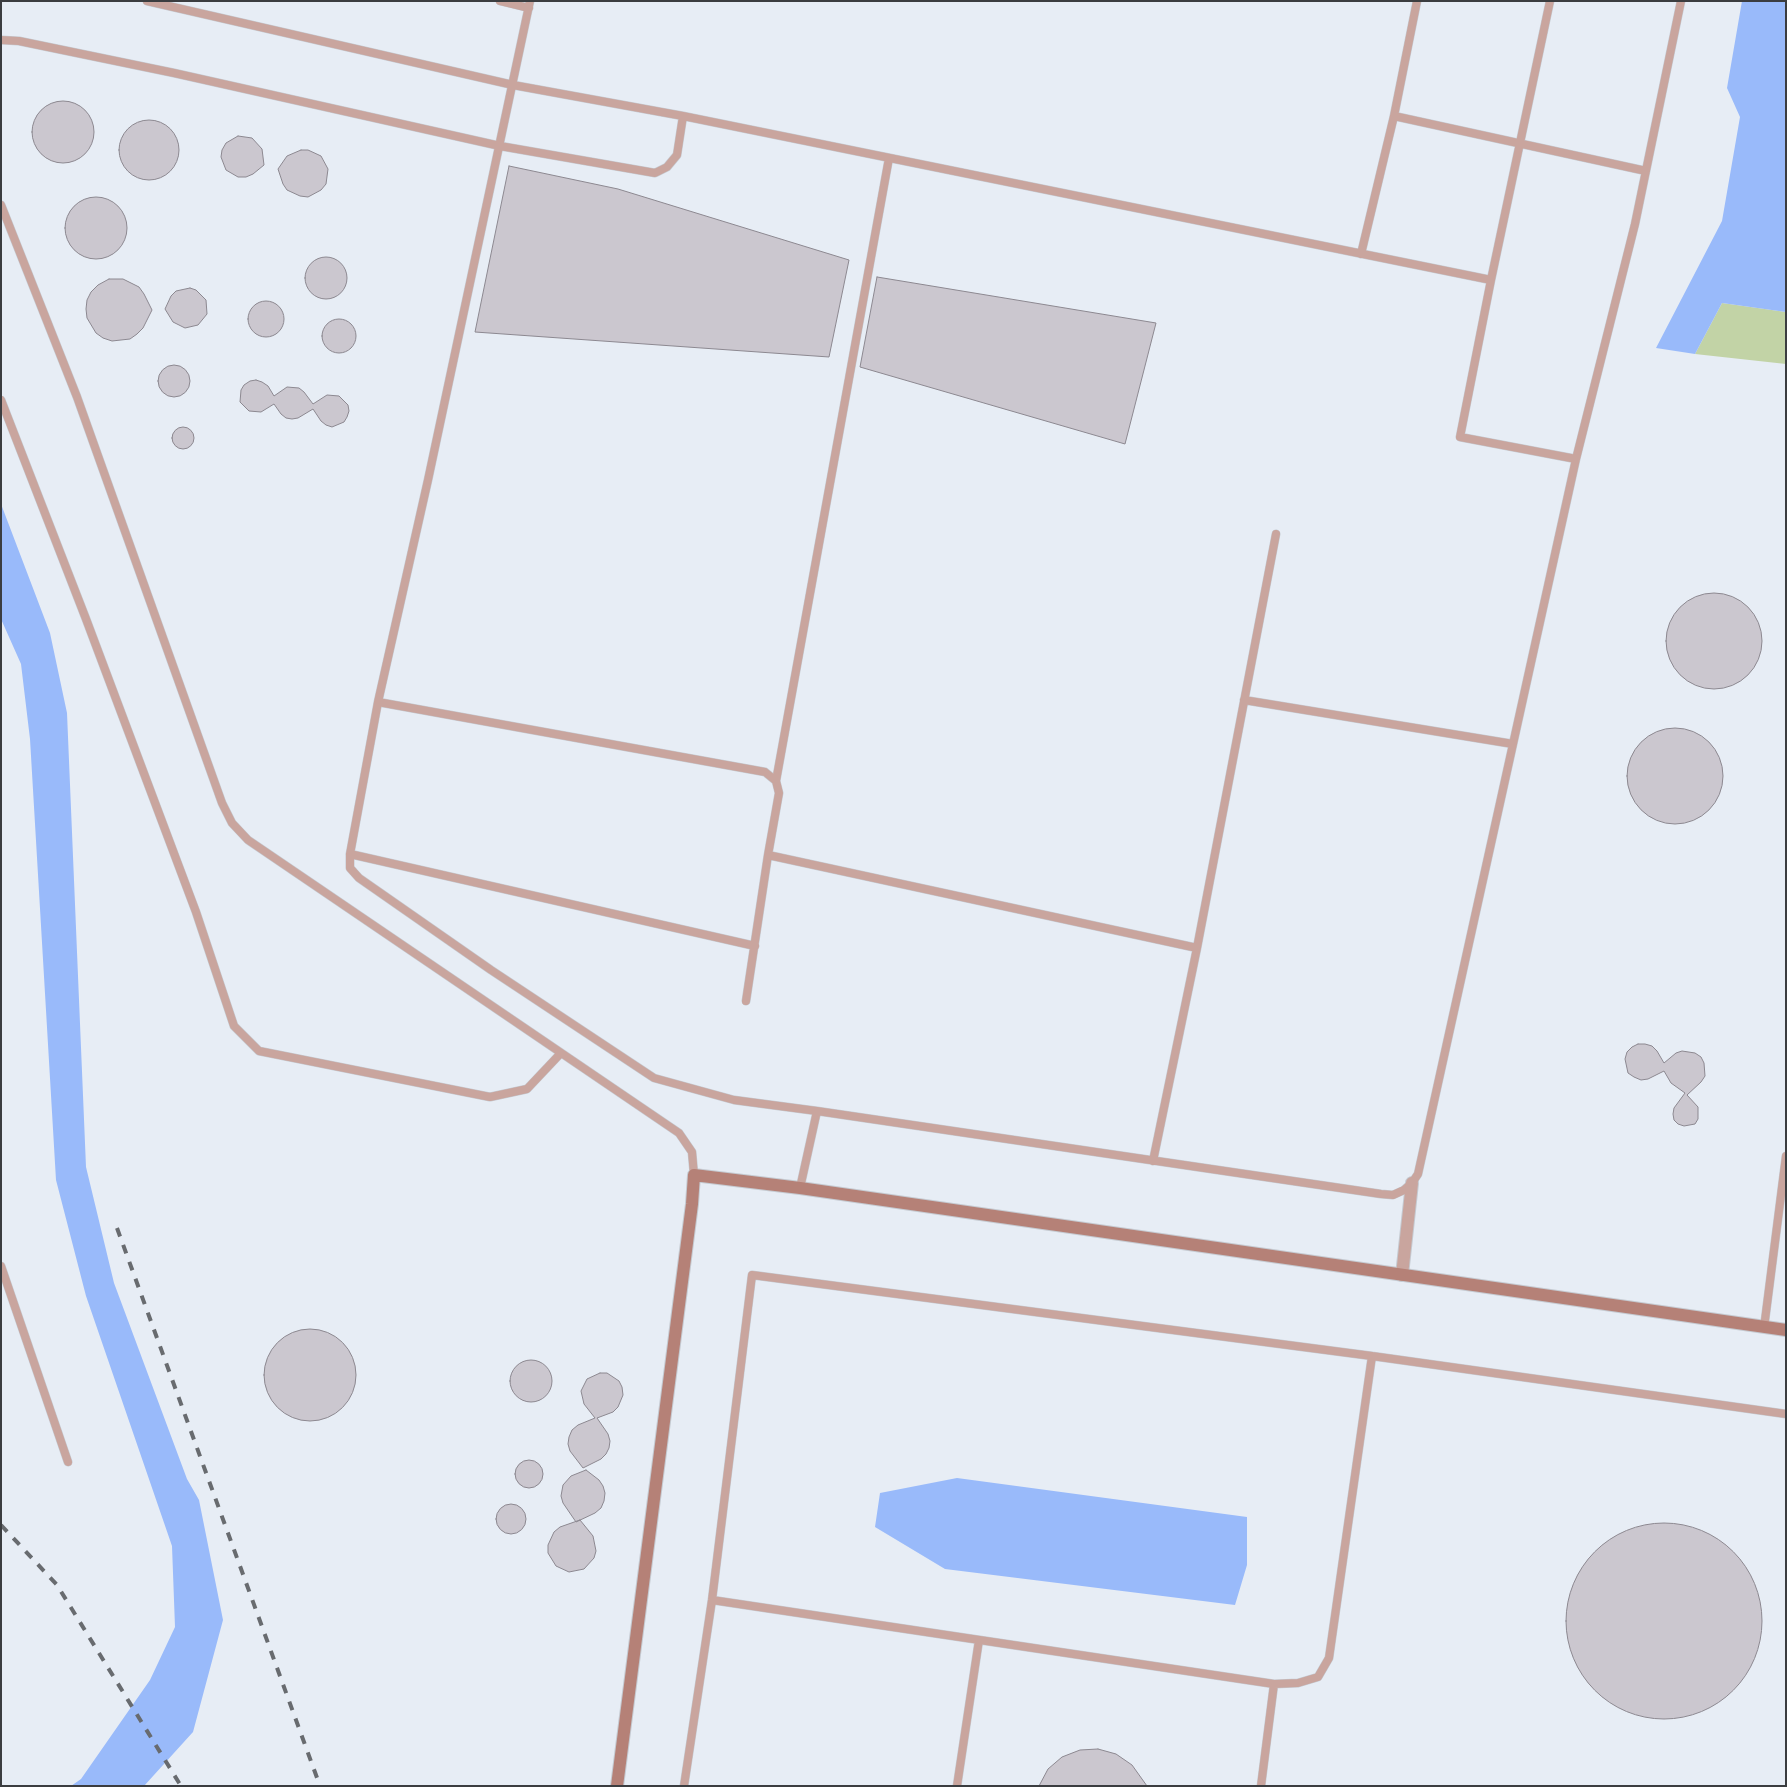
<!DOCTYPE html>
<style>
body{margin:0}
#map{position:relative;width:1787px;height:1787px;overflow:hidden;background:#e7edf5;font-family:Poppins,sans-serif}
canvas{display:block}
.frame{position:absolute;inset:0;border:2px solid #3b3d40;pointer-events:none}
</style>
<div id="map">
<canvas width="1787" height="1787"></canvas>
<div class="frame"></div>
</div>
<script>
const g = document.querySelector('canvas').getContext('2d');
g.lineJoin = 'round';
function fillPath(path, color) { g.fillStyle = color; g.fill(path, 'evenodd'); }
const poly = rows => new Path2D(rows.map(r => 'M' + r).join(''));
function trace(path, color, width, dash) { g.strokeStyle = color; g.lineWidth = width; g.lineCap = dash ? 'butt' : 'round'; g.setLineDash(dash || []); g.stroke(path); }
fillPath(poly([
 [1722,303,1786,312,1786,364,1695,354]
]), '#c2d3a6');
fillPath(poly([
 [1742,1,1786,1,1786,312,1722,303,1695,354,1656,348,1722,221,1740,117,1727,88],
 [1,504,50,633,67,713,86,1167,114,1283,187,1479,199,1500,223,1620,193,1732,144,1786,71,1786,81,1779,150,1680,175,1627,172,1546,86,1296,56,1180,30,739,21,664,1,619],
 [957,1478,1247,1517,1247,1565,1235,1605,945,1569,875,1527,880,1493]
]), '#99bafa');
const building = poly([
 '32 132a31 31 0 1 1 62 0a31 31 0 1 1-62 0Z',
 '119 150a30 30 0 1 1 60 0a30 30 0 1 1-60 0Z',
 [238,136,252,138,262,149,264,165,253,174,246,177,238,177,226,170,221,157,222,150,226,143,238,136],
 [301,150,308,150,321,156,328,169,326,184,321,190,308,197,300,196,287,190,283,184,278,169,287,156,301,150],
 [509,166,618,189,849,260,829,357,475,332,509,166],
 '65 228a31 31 0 1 1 62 0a31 31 0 1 1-62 0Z',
 '305 278a21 21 0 1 1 42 0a21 21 0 1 1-42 0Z',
 [877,277,1156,323,1125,444,860,367,877,277],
 [109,279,123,279,139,287,144,294,152,310,143,328,137,334,130,339,112,341,103,338,96,333,87,318,86,309,87,300,91,292,98,285,109,279],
 [190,288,196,290,206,300,207,314,198,325,185,328,173,322,165,309,171,296,176,291,190,288],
 '248 319a18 18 0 1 1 36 0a18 18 0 1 1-36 0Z',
 '322 336a17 17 0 1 1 34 0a17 17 0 1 1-34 0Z',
 '158 381a16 16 0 1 1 32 0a16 16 0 1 1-32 0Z',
 [256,380,262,382,268,386,274,396,287,387,299,388,304,392,313,404,327,395,339,396,348,405,349,411,347,417,344,422,332,427,326,425,321,421,313,409,298,418,292,419,286,418,281,414,274,404,261,412,249,411,240,402,241,390,244,385,250,381,256,380],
 '172 438a11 11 0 1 1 22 0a11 11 0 1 1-22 0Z',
 '1666 641a48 48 0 1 1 96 0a48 48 0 1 1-96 0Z',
 '1627 776a48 48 0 1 1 96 0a48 48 0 1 1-96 0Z',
 [1638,1044,1645,1044,1652,1046,1657,1051,1664,1063,1676,1053,1682,1051,1695,1053,1701,1057,1704,1063,1705,1076,1701,1082,1687,1095,1698,1107,1698,1119,1695,1124,1684,1126,1678,1124,1674,1120,1673,1114,1674,1108,1685,1093,1671,1083,1664,1071,1648,1079,1641,1080,1634,1077,1628,1073,1625,1059,1627,1052,1632,1047,1638,1044],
 '264 1375a46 46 0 1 1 92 0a46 46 0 1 1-92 0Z',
 '510 1381a21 21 0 1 1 42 0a21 21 0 1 1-42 0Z',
 [600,1373,607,1373,619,1381,622,1387,623,1395,618,1407,613,1412,597,1418,608,1434,610,1441,609,1448,606,1454,601,1459,583,1468,570,1451,568,1444,569,1437,572,1430,578,1425,595,1418,584,1404,581,1391,587,1379,600,1373],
 '515 1474a14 14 0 1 1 28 0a14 14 0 1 1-28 0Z',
 [586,1470,599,1480,603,1486,605,1493,604,1501,601,1508,595,1513,576,1522,563,1503,561,1496,563,1485,571,1476,586,1470],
 '496 1519a15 15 0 1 1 30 0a15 15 0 1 1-30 0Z',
 [580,1520,593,1536,596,1551,594,1558,584,1569,569,1572,556,1566,548,1553,548,1545,554,1532,560,1527,580,1520],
 '1566 1621a98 98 0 1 1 196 0a98 98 0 1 1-196 0Z',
 [1098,1749,1116,1754,1132,1765,1147,1786,1039,1786,1048,1769,1062,1757,1080,1750,1098,1749]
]);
fillPath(building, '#cbc7cf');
trace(building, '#8c8890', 1);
const lane = poly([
 [147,1,513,85,683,116,1491,280,1460,437,1576,459],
 [500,1,529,8],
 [530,1,428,480,378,702,350,854,350,868,359,878,491,970,654,1078,734,1100,817,1111],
 [1417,1,1394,116,1646,171],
 [1,40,19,41,174,73,500,146,655,173,667,167,677,155,683,116],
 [1,205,77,397,222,803,232,823,248,840,679,1133,692,1152,694,1175],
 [1361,254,1394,116],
 [1491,280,1550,1],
 [1,400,86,619,196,912,234,1026,259,1051,490,1097,527,1089,561,1053],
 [1244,700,1513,744],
 [378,702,765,772,776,781,779,793,768,855,746,1001],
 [776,781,889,158],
 [350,854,755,946],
 [768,855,1197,948],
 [1153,1161,1197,948,1276,534],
 [800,1188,817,1111,1381,1194,1393,1195,1404,1190,1412,1183,1418,1174,1576,459,1635,224,1681,1],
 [1,1266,68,1462],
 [1764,1328,1786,1156],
 [712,1600,1274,1684],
 [684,1786,712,1600,752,1275,1372,1356,1786,1414],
 [957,1786,979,1640],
 [1261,1786,1274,1684,1298,1683,1318,1677,1329,1658,1372,1356]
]);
const street = poly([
 [1402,1275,1412,1183]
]);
const secondary = poly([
 [617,1786,692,1204,694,1175,800,1188,1786,1330]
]);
trace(lane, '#c5cad1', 9);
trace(street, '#c5cad1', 14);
trace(secondary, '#c5cad1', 14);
trace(lane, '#c9a59e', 8);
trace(street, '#c9a59e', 12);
trace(secondary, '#b58177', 12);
trace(poly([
 [117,1228,320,1786],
 [1,1525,57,1585,181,1786]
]), '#686b6f', 4, [9, 9]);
</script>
